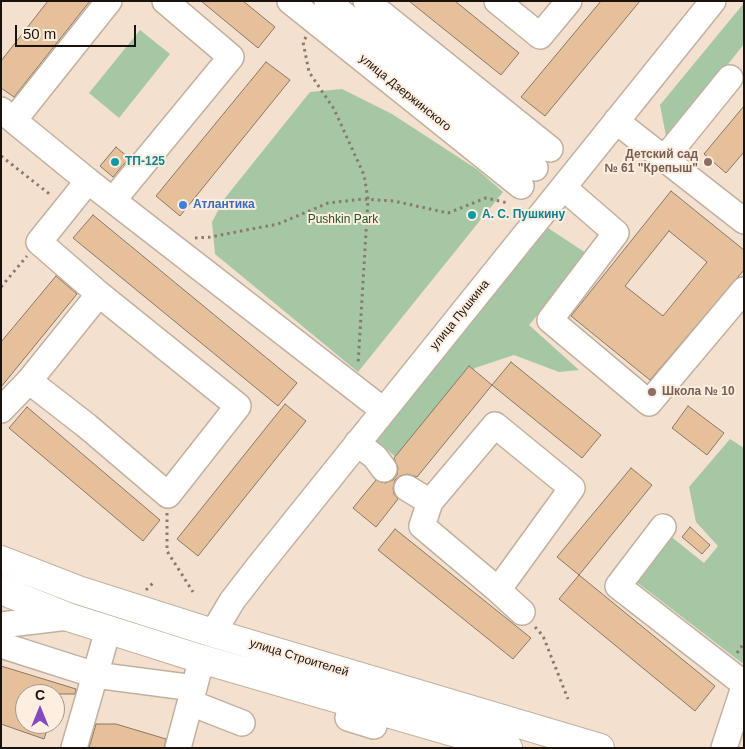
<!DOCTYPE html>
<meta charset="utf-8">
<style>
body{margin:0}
#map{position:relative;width:745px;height:749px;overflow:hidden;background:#f4e0ce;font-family:Arial,sans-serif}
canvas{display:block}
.frame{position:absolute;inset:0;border:2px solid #1a130d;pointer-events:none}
.north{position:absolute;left:15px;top:684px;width:50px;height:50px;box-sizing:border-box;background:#feeee0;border:1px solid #a3968c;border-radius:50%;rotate:0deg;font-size:14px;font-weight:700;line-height:20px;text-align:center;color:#1a130d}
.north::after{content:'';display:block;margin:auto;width:18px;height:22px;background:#8449c0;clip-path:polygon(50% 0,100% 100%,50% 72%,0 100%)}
.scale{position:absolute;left:15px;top:25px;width:121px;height:22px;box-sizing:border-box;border:2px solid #1a130d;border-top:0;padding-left:6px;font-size:15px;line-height:18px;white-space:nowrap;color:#1a130d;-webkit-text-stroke:4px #feeee0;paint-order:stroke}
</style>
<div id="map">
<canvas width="745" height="749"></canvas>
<div class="frame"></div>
<div class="north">С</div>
<div class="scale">50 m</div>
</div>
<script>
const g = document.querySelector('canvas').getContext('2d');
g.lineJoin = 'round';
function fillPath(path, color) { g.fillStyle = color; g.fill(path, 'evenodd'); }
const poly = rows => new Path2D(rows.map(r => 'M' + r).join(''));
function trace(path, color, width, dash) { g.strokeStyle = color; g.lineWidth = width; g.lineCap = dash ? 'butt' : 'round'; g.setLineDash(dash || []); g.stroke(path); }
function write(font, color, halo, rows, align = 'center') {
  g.font = font + ' Arial,sans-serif'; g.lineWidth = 4; g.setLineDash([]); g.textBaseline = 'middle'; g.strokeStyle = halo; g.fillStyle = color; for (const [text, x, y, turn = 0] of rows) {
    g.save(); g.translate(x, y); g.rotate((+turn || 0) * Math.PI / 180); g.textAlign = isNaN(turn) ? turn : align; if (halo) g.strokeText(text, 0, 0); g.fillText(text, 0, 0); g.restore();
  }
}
fillPath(poly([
 [744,3,744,44,667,141,660,105],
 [140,30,170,54,119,118,89,93],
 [342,89,392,114,478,170,503,192,358,372,215,254,212,222,225,198,310,92],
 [545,226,589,255,529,325,579,370,559,372,514,355,475,368,398,459,371,436],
 [730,439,744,448,744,661,742,663,634,580,669,535,704,563,718,546,696,522,689,487]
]), '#a5c7a3');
const building = poly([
 [48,1,90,1,14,97,1,88,1,61,48,1],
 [201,1,243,1,275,27,258,48,201,1],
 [409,1,455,1,519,53,501,75,409,1],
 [601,1,640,1,545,116,521,97,601,1],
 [266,62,290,80,180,216,156,196,266,62],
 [744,106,744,152,726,173,704,154,744,106],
 [116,147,129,158,113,177,100,166,116,147],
 [671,191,744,250,744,270,650,380,571,316,671,191],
 [669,231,707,262,663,316,625,286,669,231],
 [93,215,297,383,278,406,73,238,93,215],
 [56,276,77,294,1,387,1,342,56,276],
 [511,362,601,435,582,458,492,385,511,362],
 [469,366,492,385,417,477,407,474,400,476,395,480,393,488,394,494,398,499,376,527,353,508,376,480,385,483,393,480,397,475,398,468,394,458,469,366],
 [285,404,306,421,198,556,177,539,285,404],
 [688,406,724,433,707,455,672,428,688,406],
 [27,407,160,520,143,541,9,428,27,407],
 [631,468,652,485,579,575,557,557,631,468],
 [690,527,710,545,702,554,682,537,690,527],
 [395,529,531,638,513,659,378,550,395,529],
 [579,575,715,686,695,711,559,599,579,575],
 [1,666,76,689,75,694,25,694,25,724,49,724,44,739,1,724,1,666],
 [96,724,116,724,166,739,164,748,89,748,96,724]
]);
fillPath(building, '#e5c09b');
trace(building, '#876', 1);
const minor = poly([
 [290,1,521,186],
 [327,1,535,168],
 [366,1,550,149],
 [497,1,540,36,569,1],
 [1,110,88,181,383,410],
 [14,120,109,1],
 [616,121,744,221],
 [665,158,730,78],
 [564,188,616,233,550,320,649,403,744,290],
 [114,199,231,57,165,1],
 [29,381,87,426,168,495,238,406,99,294],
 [1,410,29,381,99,294,39,242,88,181],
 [495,425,572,488,498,590,422,526,430,502,495,425],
 [357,443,375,457,384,469],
 [407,488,430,502],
 [663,527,618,586,744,684],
 [498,590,522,612],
 [1,625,68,617],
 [213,633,232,601,259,566,713,1],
 [1,645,95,675,194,688],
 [191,703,242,723],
 [352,703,348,718,374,726],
 [74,748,108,630],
 [178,748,198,673],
 [724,748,744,687]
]);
const major = poly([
 [1,560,78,590,213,633,600,748],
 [1,590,68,617,201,659,508,748]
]);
trace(minor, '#c2b09e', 28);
trace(major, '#c2b09e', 30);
trace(poly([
 [306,37,303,42,309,72,334,109,364,175,368,199,358,365],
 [1,156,52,196],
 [195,238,210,237,278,224,328,203,362,199,394,201,448,213,486,198,508,203],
 [1,287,27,256],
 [167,513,167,551,193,592],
 [146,590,153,583],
 [535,627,543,636,568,699],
 [737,653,744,643]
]), '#887a6e', 3, [2.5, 4]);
trace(minor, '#fff', 25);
trace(major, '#fff', 28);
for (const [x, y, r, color] of [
 [115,162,5,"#0f9aa8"],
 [708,162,5,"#8d6e63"],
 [183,205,5,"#3f7fe0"],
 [472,215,5,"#0f9aa8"],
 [652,392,5,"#8d6e63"]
]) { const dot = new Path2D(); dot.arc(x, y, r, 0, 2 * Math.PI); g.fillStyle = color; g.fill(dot); trace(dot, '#feeee0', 2); }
write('12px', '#1a130d', '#feeee0', [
 ["улица Дзержинского",405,93,39],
 ["улица Пушкина",460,315,-51],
 ["улица Строителей",299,658,17]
]);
write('bold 12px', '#785e54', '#feeee0', [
 ["Детский сад",698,155],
 ["№ 61 \"Крепыш\"",698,169],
 ["Школа № 10",662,392,"left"]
], 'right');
write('bold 12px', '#0d838f', '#feeee0', [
 ["ТП-125",125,162],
 ["А. С. Пушкину",482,215]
], 'left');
write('bold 12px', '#366cbe', '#feeee0', [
 ["Атлантика",193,205]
], 'left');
write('12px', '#235523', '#feeee0', [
 ["Pushkin Park",343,220]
]);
</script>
